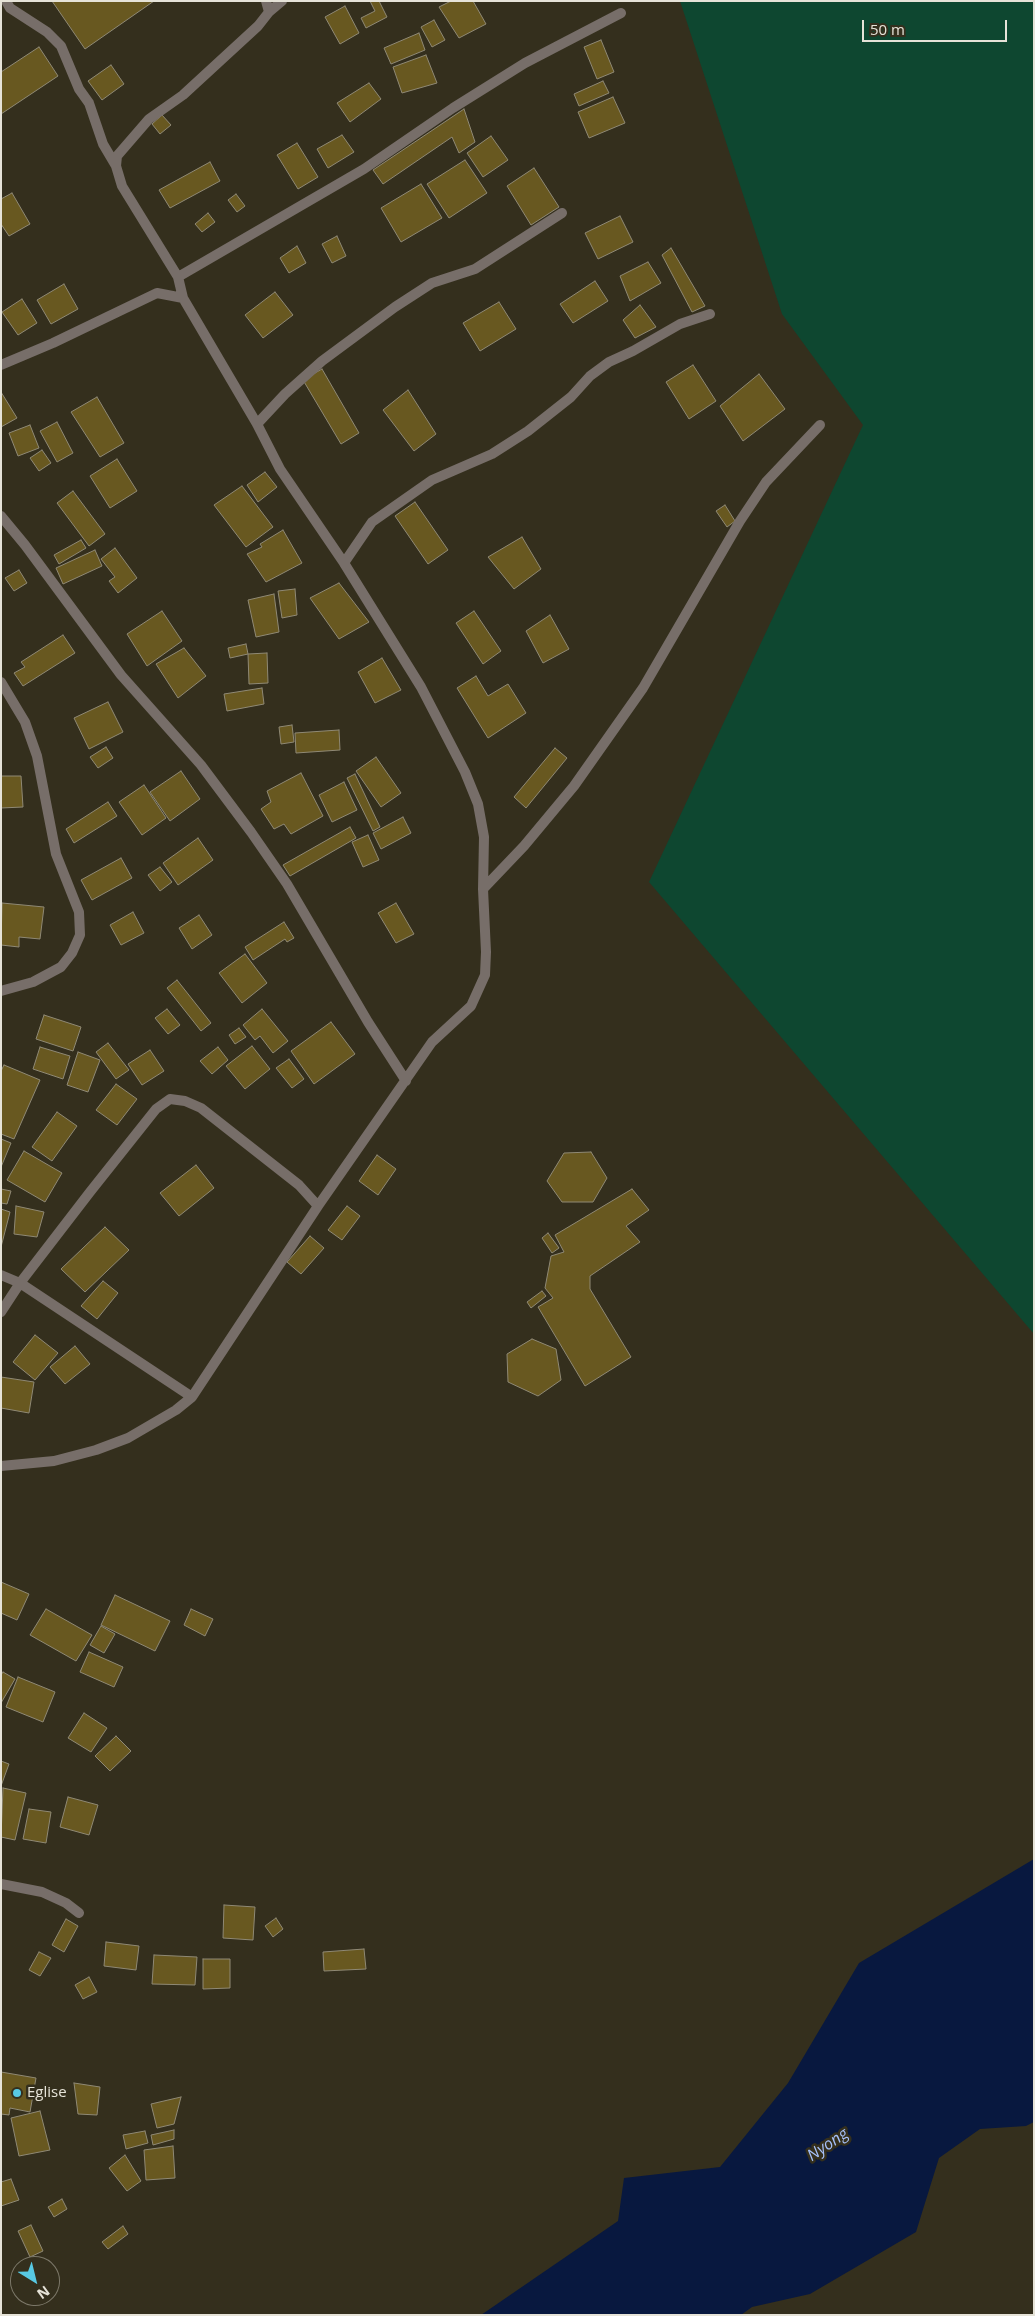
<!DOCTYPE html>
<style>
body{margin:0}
#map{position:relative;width:1035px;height:2316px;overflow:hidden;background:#342f1d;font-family:"Open Sans",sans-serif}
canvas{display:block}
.frame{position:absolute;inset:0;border:2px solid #e6e3d8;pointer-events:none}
.north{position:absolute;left:10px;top:2256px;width:50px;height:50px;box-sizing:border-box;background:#342f1d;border:1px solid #7b7768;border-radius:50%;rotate:144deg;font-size:14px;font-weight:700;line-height:20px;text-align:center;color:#e6e3d8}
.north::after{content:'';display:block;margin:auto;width:18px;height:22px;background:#58c9e3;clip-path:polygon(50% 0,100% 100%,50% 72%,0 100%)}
.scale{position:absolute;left:862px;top:20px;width:145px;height:22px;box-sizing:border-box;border:2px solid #e6e3d8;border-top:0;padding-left:6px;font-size:15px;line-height:18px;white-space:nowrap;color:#e6e3d8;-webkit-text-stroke:4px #342f1d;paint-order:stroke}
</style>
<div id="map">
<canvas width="1035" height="2316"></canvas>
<div class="frame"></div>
<div class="north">N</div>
<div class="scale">50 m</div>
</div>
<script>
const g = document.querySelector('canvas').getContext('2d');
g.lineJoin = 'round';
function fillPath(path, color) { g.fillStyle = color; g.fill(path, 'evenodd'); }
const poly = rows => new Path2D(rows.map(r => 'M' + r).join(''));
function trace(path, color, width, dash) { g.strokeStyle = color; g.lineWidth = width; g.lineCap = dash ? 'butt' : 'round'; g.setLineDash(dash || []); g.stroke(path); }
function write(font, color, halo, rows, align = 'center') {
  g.font = font + ' "Open Sans",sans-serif'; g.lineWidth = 5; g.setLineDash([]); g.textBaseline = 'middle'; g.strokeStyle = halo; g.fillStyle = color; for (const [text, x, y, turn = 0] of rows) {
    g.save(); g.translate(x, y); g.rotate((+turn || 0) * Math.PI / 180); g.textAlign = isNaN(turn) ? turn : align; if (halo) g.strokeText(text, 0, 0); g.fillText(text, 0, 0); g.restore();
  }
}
fillPath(poly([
 [680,1,1034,1,1034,1334,649,882,863,425,782,314]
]), '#0e4730');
fillPath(poly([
 [1034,1859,1034,2122,1026,2126,980,2129,939,2158,916,2232,810,2294,752,2307,741,2315,481,2315,618,2221,624,2178,720,2167,788,2083,859,1963]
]), '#08183f');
const building = poly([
 [52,1,154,1,85,49,52,1],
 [370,1,379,1,387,17,366,28,361,18,375,11,370,1],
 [451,1,473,1,486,24,459,38,439,7,451,1],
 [345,6,359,33,340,44,325,17,345,6],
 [434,20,445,40,432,47,421,27,434,20],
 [419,33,425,50,391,64,384,48,419,33],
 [601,40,614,72,597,79,584,47,601,40],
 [39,47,58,76,1,114,1,72,39,47],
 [426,55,437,83,402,93,393,67,426,55],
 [111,65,124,84,102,100,88,81,111,65],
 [603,81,609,93,579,106,574,94,603,81],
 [369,83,381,99,350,122,337,103,369,83],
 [613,97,625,123,589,138,578,112,613,97],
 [464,109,475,142,459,153,452,137,383,184,373,170,464,109],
 [162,115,171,125,160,134,152,124,162,115],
 [342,135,354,152,328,168,317,149,342,135],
 [491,136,508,160,483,177,467,153,491,136],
 [297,143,318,177,298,189,277,155,297,143],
 [465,160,487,193,449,218,427,184,465,160],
 [210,162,220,181,170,208,159,190,210,162],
 [534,168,559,207,531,225,507,186,534,168],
 [421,184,442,218,401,242,381,208,421,184],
 [12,193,30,224,9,236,1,224,1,199,12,193],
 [236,194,245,206,237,212,228,200,236,194],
 [208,213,215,222,202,232,195,224,208,213],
 [620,216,633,242,598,259,585,233,620,216],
 [337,236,346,256,332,263,322,244,337,236],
 [297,246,306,263,289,273,280,258,297,246],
 [671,248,705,306,692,312,662,255,671,248],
 [648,262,661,283,630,301,620,276,648,262],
 [595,281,608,301,573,323,560,304,595,281],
 [64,284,78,309,51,324,37,300,64,284],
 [275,292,293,315,263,338,245,315,275,292],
 [22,299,37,323,18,335,2,312,22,299],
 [499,302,516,329,480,351,463,323,499,302],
 [640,305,656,327,635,338,623,320,640,305],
 [693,365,716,401,689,419,666,382,693,365],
 [322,369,359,433,341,444,303,380,322,369],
 [759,374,785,409,743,441,720,406,759,374],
 [408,390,436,434,414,451,383,410,408,390],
 [1,392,17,418,1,427,1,392],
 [97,397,124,443,100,457,71,412,97,397],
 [57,422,73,453,57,462,40,431,57,422],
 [30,425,39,448,18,456,9,433,30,425],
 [42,450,51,463,39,471,30,458,42,450],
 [117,459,137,491,110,508,90,476,117,459],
 [265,472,277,487,258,502,247,485,265,472],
 [242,486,273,527,246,547,214,505,242,486],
 [73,491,105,534,89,546,57,503,73,491],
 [415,502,448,550,428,564,395,516,415,502],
 [725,505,735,521,727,527,716,511,725,505],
 [283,530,302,563,266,582,247,554,262,547,260,544,283,530],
 [522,537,541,569,514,589,488,557,522,537],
 [81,540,86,548,59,564,54,555,81,540],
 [115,548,137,578,118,593,109,581,115,577,101,559,115,548],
 [95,550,102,566,63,584,56,568,95,550],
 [19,570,27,583,14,591,5,578,19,570],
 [339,583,369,622,339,639,310,598,339,583],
 [295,589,297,615,282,618,278,591,295,589],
 [274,594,279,632,256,637,248,600,274,594],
 [162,611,182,641,147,666,127,634,162,611],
 [474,611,501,651,483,664,456,623,474,611],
 [550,615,569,649,543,663,526,631,550,615],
 [63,635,75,653,23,686,14,673,25,667,21,662,63,635],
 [246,644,248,654,230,658,228,648,246,644],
 [184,648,206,676,178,698,156,664,184,648],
 [267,653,268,683,249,684,248,654,267,653],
 [382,658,401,690,375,703,358,672,382,658],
 [476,676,488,696,508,684,526,713,488,738,457,688,476,676],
 [262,688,264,704,227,711,224,694,262,688],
 [108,702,123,732,89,749,74,718,108,702],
 [292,725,294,742,281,744,279,727,292,725],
 [339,730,340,750,296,753,295,733,339,730],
 [106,747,113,758,98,768,90,757,106,747],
 [555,748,567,758,526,808,514,797,555,748],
 [376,757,401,793,381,807,356,771,376,757],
 [181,771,200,799,170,821,150,792,181,771],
 [301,773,323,816,291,834,284,824,274,829,261,809,271,802,267,791,301,773],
 [355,774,380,827,373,831,347,778,355,774],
 [1,776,21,776,23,807,1,808,1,776],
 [344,782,357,810,332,822,319,795,344,782],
 [144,785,166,818,142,835,119,802,144,785],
 [108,802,117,816,74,843,66,829,108,802],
 [403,817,411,833,381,849,373,833,403,817],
 [350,827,356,838,290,876,283,865,350,827],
 [368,835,379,860,363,867,352,842,368,835],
 [198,838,213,860,178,885,163,863,198,838],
 [121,858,132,878,92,900,81,880,121,858],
 [160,867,172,882,160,891,148,875,160,867],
 [2,903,44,907,40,939,19,937,19,947,1,945,2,903],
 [396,903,414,934,396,943,378,913,396,903],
 [133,912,144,933,121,945,110,925,133,912],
 [199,915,212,935,192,949,179,928,199,915],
 [284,922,294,938,287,942,285,939,253,960,245,947,284,922],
 [245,954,267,983,242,1003,219,973,245,954],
 [177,980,211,1023,201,1031,167,988,177,980],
 [167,1009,180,1025,168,1034,155,1018,167,1009],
 [262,1009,288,1041,273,1053,260,1036,255,1040,243,1025,262,1009],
 [44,1015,81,1027,73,1051,36,1039,44,1015],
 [331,1022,355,1054,314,1084,291,1051,331,1022],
 [239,1028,246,1037,235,1044,229,1035,239,1028],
 [108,1043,129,1070,116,1079,96,1052,108,1043],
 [252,1046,270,1069,245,1089,226,1066,252,1046],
 [40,1047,70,1056,63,1079,33,1069,40,1047],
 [218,1047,228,1060,212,1074,200,1061,218,1047],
 [150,1050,164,1071,142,1085,128,1064,150,1050],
 [78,1052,100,1060,88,1092,67,1085,78,1052],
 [289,1059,304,1079,292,1088,276,1068,289,1059],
 [4,1065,40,1080,14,1139,1,1134,1,1071,4,1065],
 [116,1084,137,1099,117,1125,96,1110,116,1084],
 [57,1112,77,1126,52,1161,32,1147,57,1112],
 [1,1139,11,1143,1,1167,1,1139],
 [24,1151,62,1173,45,1202,7,1180,24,1151],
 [591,1152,607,1178,593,1202,562,1202,547,1181,564,1153,591,1152],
 [377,1155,396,1169,378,1195,359,1181,377,1155],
 [196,1165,214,1188,179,1216,160,1193,196,1165],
 [1,1189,11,1191,7,1204,1,1203,1,1189],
 [632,1189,649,1210,626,1226,640,1242,590,1276,590,1289,631,1357,585,1386,538,1307,553,1298,545,1288,551,1256,564,1252,555,1235,632,1189],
 [16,1206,44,1212,37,1237,14,1234,16,1206],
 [347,1206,360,1216,342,1240,328,1230,347,1206],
 [1,1209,10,1212,1,1247,1,1209],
 [105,1227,129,1250,85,1292,61,1269,105,1227],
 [548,1233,559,1248,552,1253,542,1238,548,1233],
 [310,1236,324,1248,301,1274,287,1262,310,1236],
 [103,1281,118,1293,97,1319,81,1306,103,1281],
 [542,1291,546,1296,531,1308,527,1302,542,1291],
 [35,1335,58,1353,35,1380,13,1362,35,1335],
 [532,1339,556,1349,561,1380,538,1396,508,1382,507,1354,532,1339],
 [75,1346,90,1364,65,1384,50,1367,75,1346],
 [1,1377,34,1382,29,1413,1,1408,1,1377],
 [1,1582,29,1594,17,1620,1,1613,1,1582],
 [115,1595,170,1621,155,1651,101,1625,115,1595],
 [46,1609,92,1635,76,1661,30,1635,46,1609],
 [191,1609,213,1619,205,1636,184,1625,191,1609],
 [101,1626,115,1634,104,1653,90,1645,101,1626],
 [89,1652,123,1667,114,1687,80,1672,89,1652],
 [3,1672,15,1679,1,1703,1,1675,3,1672],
 [18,1677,55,1692,43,1722,6,1707,18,1677],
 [84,1713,107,1728,91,1752,68,1738,84,1713],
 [116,1736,131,1751,110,1771,95,1756,116,1736],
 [1,1761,9,1764,1,1786,1,1761],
 [3,1788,26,1793,15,1840,1,1837,3,1788],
 [68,1797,98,1805,89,1835,60,1827,68,1797],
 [29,1809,51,1812,46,1843,23,1839,29,1809],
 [224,1905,255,1907,253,1940,223,1938,224,1905],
 [276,1918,283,1929,273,1937,265,1926,276,1918],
 [66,1919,78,1926,64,1952,52,1945,66,1919],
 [106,1942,139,1946,136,1970,104,1966,106,1942],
 [364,1949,366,1969,324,1971,323,1952,364,1949],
 [39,1952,51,1958,40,1976,29,1970,39,1952],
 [154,1955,197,1957,195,1985,152,1984,154,1955],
 [203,1959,230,1959,230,1988,203,1989,203,1959],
 [89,1977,97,1992,83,1999,75,1985,89,1977],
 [1,2072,36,2078,30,2112,10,2108,9,2115,1,2114,1,2072],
 [74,2083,100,2087,97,2115,78,2114,74,2083],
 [181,2097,174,2124,157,2128,151,2104,181,2097],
 [40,2111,50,2150,19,2156,11,2118,40,2111],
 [174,2130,174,2139,153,2145,151,2135,174,2130],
 [145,2131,148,2143,126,2149,123,2135,145,2131],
 [173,2146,175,2178,146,2180,144,2150,173,2146],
 [125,2155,141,2181,127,2191,109,2168,125,2155],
 [11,2179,19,2200,1,2206,1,2182,11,2179],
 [62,2199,67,2209,54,2217,48,2207,62,2199],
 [31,2225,43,2251,30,2257,18,2231,31,2225],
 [123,2226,128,2234,108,2249,102,2242,123,2226]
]);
fillPath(building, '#685820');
trace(building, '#8f8975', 1);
trace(poly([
 [6,1,10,8,47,32,61,46,79,89,89,103,103,144,116,166],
 [269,12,282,1],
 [178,277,364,169,453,108,525,63,621,13],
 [1,365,53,343,157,293,183,298],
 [257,424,285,394,322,361,395,307,432,283,475,269,562,213],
 [1,516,25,545,121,675,201,765,251,832,287,884,368,1022,406,1081],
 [344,563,372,522,432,480,492,454,528,431,571,397,590,376,609,362,633,351,680,324,710,314],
 [1,682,25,722,37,756,56,854,79,912,80,935,72,953,61,967,33,982,1,991],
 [483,889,524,846,574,786,643,688,740,521,766,482,820,425],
 [1,1275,20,1283,192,1397],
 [1,1312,20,1283,90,1192,156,1109,170,1099,185,1101,201,1108,299,1185,318,1206],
 [1,1466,54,1461,96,1450,128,1438,176,1410,192,1397,318,1206,432,1042,471,1006,485,975,486,952,483,889,484,837,478,804,465,772,421,687,344,563,280,469,257,424,183,298,178,277,122,186,116,166,117,156,149,119,183,95,258,26,269,12,266,1],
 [1,1884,42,1892,66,1903,79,1913]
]), '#776e69', 10);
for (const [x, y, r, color] of [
 [17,2093,5,"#58c9e3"]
]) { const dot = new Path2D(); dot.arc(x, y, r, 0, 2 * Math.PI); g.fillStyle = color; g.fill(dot); trace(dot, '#342f1d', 2); }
write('15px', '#e6e3d8', '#342f1d', [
 ["Eglise",27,2093]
], 'left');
write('italic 16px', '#a6c1fa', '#342f1d', [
 ["Nyong",828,2145,-34]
]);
</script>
